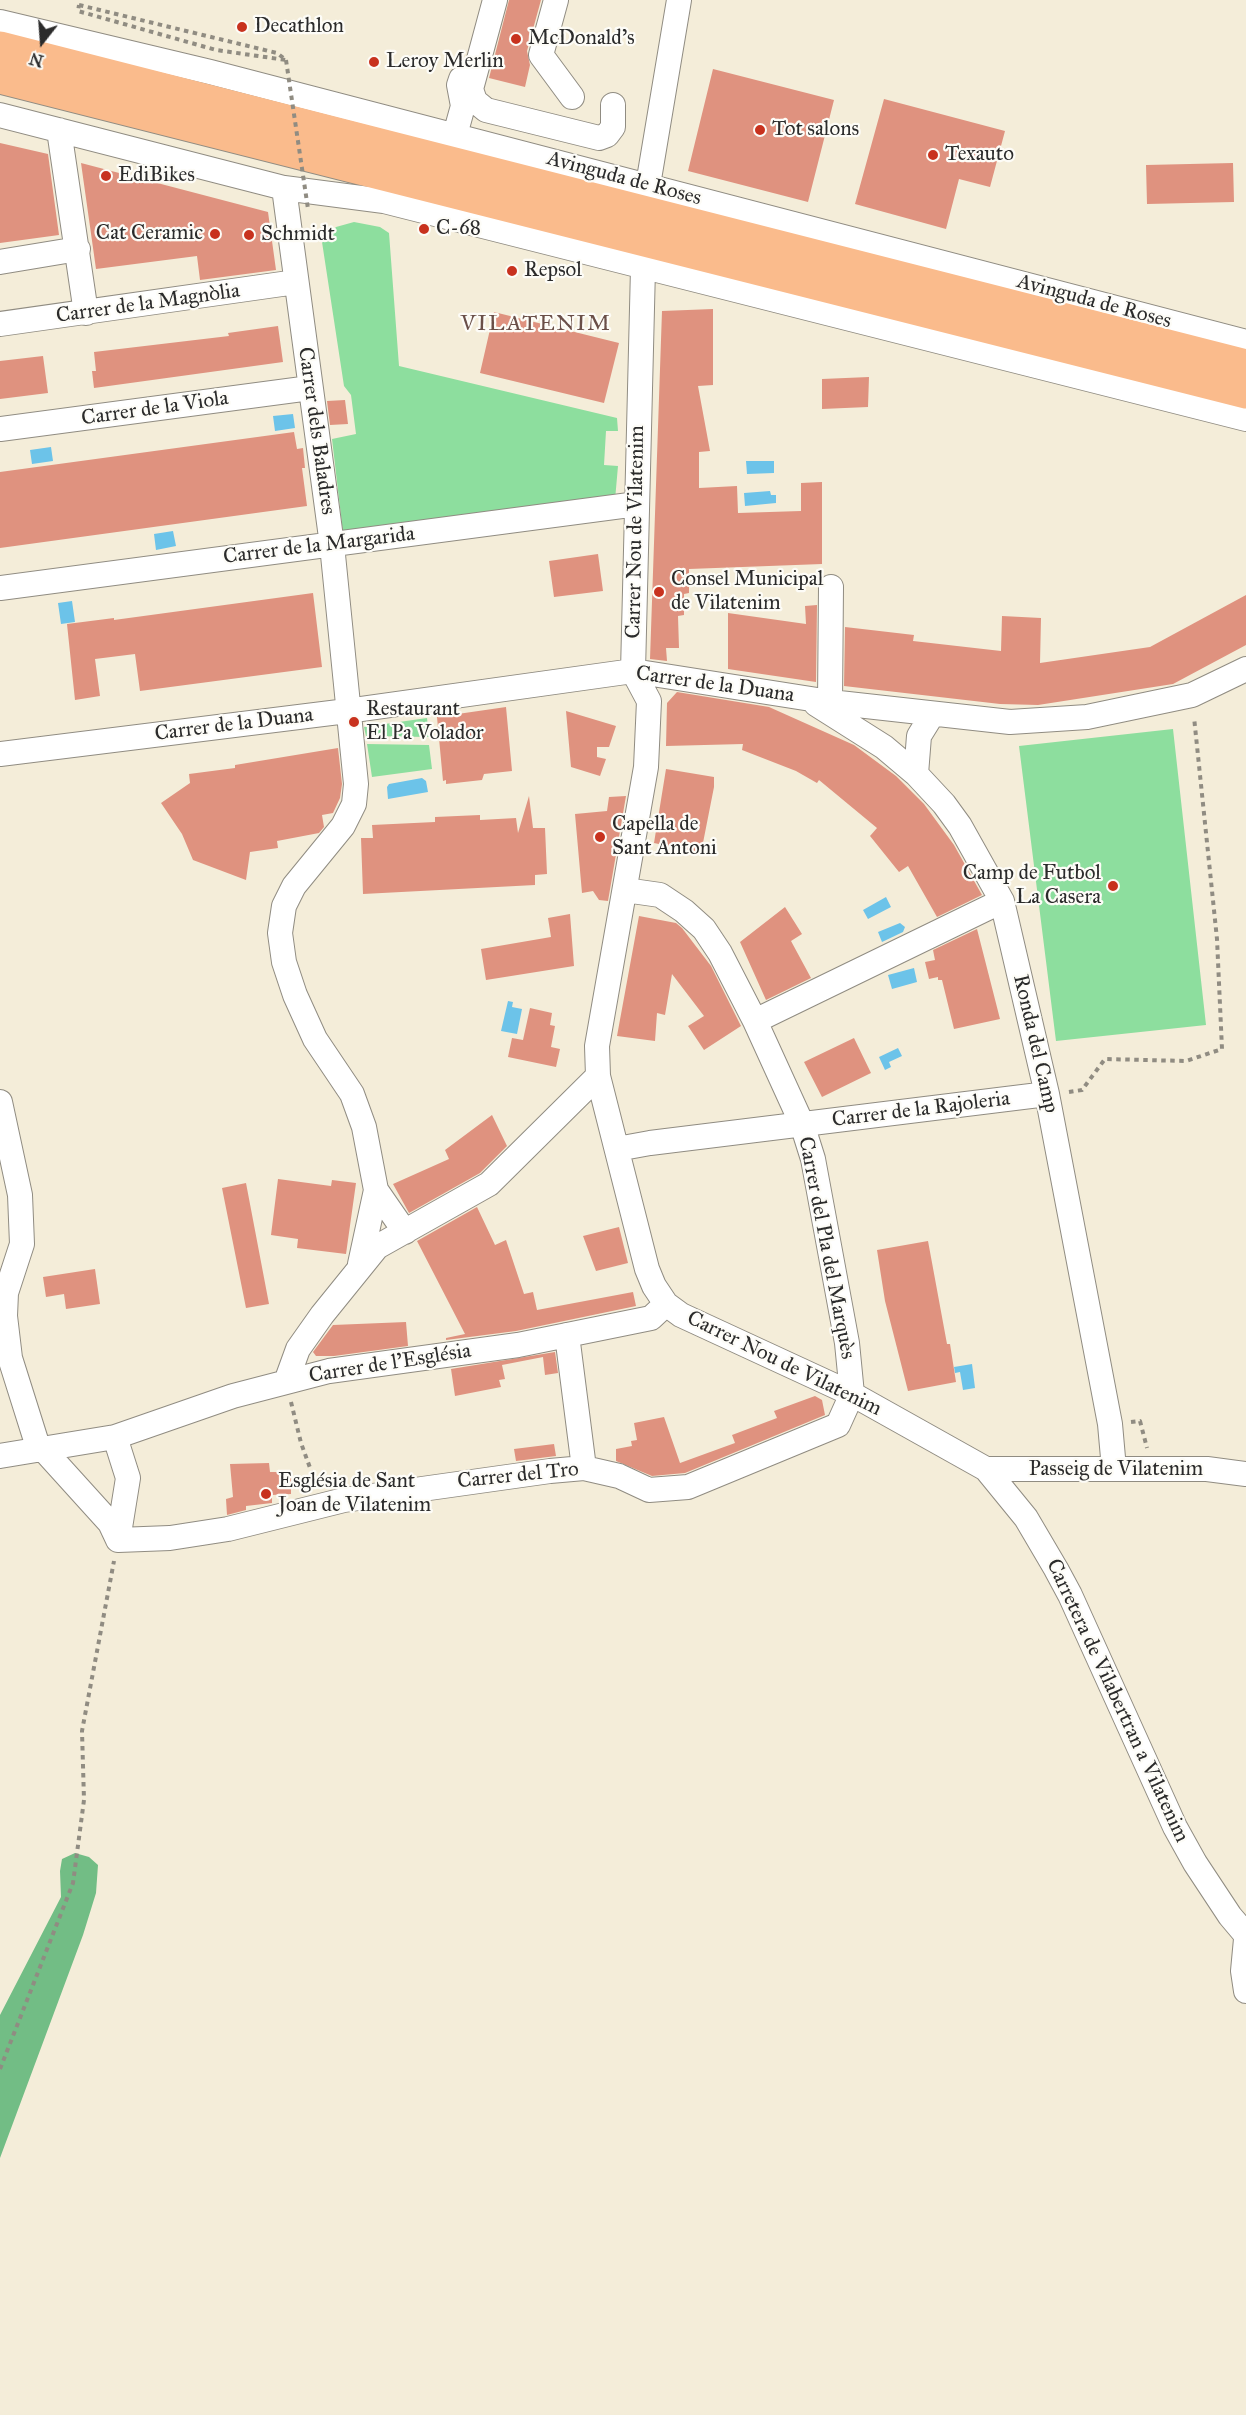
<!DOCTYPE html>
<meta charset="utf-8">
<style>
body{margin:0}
#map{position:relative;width:1246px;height:2415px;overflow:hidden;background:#f4edd9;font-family:"IM FELL Great Primer",serif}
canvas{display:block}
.north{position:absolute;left:12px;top:12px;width:60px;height:60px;-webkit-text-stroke:4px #fdfcf7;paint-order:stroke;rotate:197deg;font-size:16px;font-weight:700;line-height:24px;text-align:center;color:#2b2b2b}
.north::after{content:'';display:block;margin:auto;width:21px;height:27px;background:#2b2b2b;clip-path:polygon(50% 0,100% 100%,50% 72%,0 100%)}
</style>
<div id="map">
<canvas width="1246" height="2415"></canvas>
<div class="north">N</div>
</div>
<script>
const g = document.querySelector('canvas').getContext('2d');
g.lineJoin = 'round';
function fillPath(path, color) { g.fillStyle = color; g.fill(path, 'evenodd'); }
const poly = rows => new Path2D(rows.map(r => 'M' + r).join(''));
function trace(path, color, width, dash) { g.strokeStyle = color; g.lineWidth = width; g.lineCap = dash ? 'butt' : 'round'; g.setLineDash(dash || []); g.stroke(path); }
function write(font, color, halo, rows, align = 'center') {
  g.font = font + ' "IM FELL Great Primer",serif'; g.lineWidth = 4.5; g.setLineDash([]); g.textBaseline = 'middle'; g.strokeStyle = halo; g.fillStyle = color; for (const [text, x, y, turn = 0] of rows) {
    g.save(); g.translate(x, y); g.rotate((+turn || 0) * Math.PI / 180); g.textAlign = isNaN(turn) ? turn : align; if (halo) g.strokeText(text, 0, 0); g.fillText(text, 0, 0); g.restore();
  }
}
fillPath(poly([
 [354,222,380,227,389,233,399,366,617,418,618,431,606,431,604,465,618,466,615,500,343,533,332,439,356,434,351,395,344,386,322,242,336,227],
 [427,718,429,737,366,736,364,727],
 [1173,729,1206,1025,1056,1041,1019,746],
 [367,744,429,745,432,769,372,777]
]), '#8dde9e');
fillPath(poly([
 [75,1853,89,1857,98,1865,96,1893,83,1935,0,2158,0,2015,61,1897,60,1871,62,1859]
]), '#72bd85');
fillPath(poly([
 [293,414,295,428,275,431,273,416],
 [51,447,53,461,32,464,30,450],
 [746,461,774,461,774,473,747,474],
 [770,491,771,495,776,495,776,503,745,506,744,493],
 [173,531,176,546,156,550,154,534],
 [72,601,75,622,61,624,58,603],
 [422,778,426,781,428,792,388,799,387,787,389,784],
 [886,897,891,907,868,919,863,910],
 [900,923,905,927,903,932,882,942,878,932],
 [914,968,917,982,892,989,888,975],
 [508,1001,513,1002,512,1007,522,1009,517,1034,501,1031],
 [898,1048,902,1056,889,1062,891,1067,885,1070,879,1057],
 [972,1364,975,1388,963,1390,960,1372,955,1373,954,1367]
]), '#6cc3e9');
fillPath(poly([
 [509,0,541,0,527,51,530,65,525,87,489,78],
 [713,69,834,100,808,202,688,171],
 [884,99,1005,131,990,187,959,179,946,229,855,204],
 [0,143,48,154,59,235,0,243],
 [81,163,268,212,276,270,200,280,197,256,96,269],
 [1233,163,1234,202,1147,204,1146,165],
 [713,309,713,385,698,386,710,451,699,452,699,488,737,486,738,513,801,511,801,483,822,482,822,564,689,569,689,593,684,594,684,615,678,616,679,648,666,648,667,661,650,659,662,311],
 [494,312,619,343,604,403,480,373],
 [278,326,283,362,94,388,92,371,96,371,94,352,229,336,228,333],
 [43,356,48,393,0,399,0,361],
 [869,377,868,407,822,409,822,379],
 [345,400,348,424,330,425,327,401],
 [294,432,297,449,303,448,305,468,302,468,307,506,0,548,0,472],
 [598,554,603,591,554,597,549,561],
 [313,593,322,667,140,691,135,654,95,659,100,696,75,700,67,624,114,618,114,620],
 [1246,595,1246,645,1173,684,1038,705,1000,704,844,686,845,627,914,635,913,641,1001,651,1002,616,1041,618,1040,663,1150,647],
 [817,605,816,682,728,669,728,613,806,624,805,606],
 [677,692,769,707,854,745,896,776,924,804,954,845,982,895,937,917,908,866,899,872,870,836,877,828,819,780,817,783,796,771,742,750,743,744,666,746,667,703],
 [506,707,512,771,484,774,482,780,446,784,446,780,443,781,437,717],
 [566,711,616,726,609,747,597,747,597,757,606,759,600,776,571,767],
 [338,748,342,784,340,798,333,813,322,815,324,827,319,833,277,841,278,848,250,852,246,880,193,860,182,834,161,803,190,783,189,774,235,768,235,765],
 [666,769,714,777,714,787,701,853,654,843],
 [529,796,533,828,545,828,547,874,535,875,535,885,363,894,361,838,373,838,372,825,435,822,435,817,480,815,480,820,516,818,518,833],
 [626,796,608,901,599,900,593,891,582,893,575,814,607,811,609,797],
 [785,907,802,934,791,941,811,978,766,1000,740,942],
 [570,914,574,966,486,980,481,949,551,937,548,918],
 [639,916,676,923,682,928,711,966,741,1026,704,1050,688,1026,704,1016,672,974,665,1015,657,1013,655,1041,617,1036],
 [977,929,1000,1019,954,1029,942,980,938,980,938,977,929,979,925,962,935,960,933,950],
 [530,1008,552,1013,550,1025,555,1026,551,1047,560,1049,556,1067,508,1057,512,1038,523,1040],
 [854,1038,871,1073,822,1097,804,1062],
 [492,1115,507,1146,480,1173,409,1213,393,1184,449,1159,445,1150],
 [278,1179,331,1186,332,1180,356,1183,346,1254,297,1248,298,1239,271,1235],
 [246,1183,269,1304,246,1308,222,1188],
 [477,1207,495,1245,506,1240,524,1294,533,1292,537,1310,633,1292,636,1306,516,1331,446,1340,446,1338,465,1334,417,1241],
 [619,1227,628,1263,596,1271,583,1236],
 [928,1241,947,1344,950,1344,956,1382,908,1391,885,1301,877,1250],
 [95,1269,100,1304,66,1309,64,1294,46,1297,43,1277],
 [406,1322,408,1346,334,1356,316,1356,313,1352,333,1325],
 [555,1352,558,1373,545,1375,543,1357,502,1365,505,1379,499,1380,501,1387,455,1396,451,1369],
 [815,1396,822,1400,825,1415,685,1473,652,1476,616,1461,616,1449,632,1446,631,1441,637,1440,634,1423,664,1417,680,1463,735,1443,732,1435,777,1418,774,1411],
 [554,1444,556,1456,516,1461,514,1449],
 [269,1463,270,1472,291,1472,291,1494,272,1495,272,1503,246,1506,246,1510,227,1515,226,1499,233,1497,230,1464]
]), '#df927f');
const minor = poly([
 [495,0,471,89,475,101,486,110,599,138,607,135,613,127,613,105],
 [556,0,541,55,572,97],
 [0,22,210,72,1246,342],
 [0,115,284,188,384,201,1246,419],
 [59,130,86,313],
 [455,135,463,106,459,85,461,79],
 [648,185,679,0],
 [284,188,332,545,356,784,354,804,343,826,294,886,284,906,280,933,284,962,295,995,315,1039,352,1094,364,1127,376,1190],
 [0,262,78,249],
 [643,268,633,671,649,701,646,767,597,1046,598,1076,647,1269,654,1286,666,1304,681,1315,852,1394,986,1469,1026,1518,1056,1569,1070,1595,1175,1827,1195,1863,1230,1916,1246,1935],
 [0,324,296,282],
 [0,429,310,388],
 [0,588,637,504],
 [830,702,831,587],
 [816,704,884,747,916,774,944,804,960,826,1002,901,1047,1094,1110,1424,1114,1469],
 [0,754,347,711,633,671,830,702,1010,722,1087,717,1192,695,1246,669],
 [916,774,919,736,932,715],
 [755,1021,1002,901],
 [0,1102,20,1195,22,1244,6,1293,5,1316,10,1358,39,1450],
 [617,1149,650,1143,1047,1094],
 [360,1264,376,1190,405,1232],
 [567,1335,584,1468],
 [286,1382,298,1349,322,1315,377,1247,489,1184,598,1076],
 [115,1437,128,1478,118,1540],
 [43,1449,110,1523,118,1540],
 [0,1456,115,1437,233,1396,329,1371,518,1345,651,1318,666,1304],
 [986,1469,1207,1469,1246,1474],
 [118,1540,170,1538,228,1529,344,1500,550,1471,584,1468,619,1476,649,1490,688,1487,838,1425,852,1394,847,1343,813,1159,802,1124,755,1021,720,953,704,929,684,911,660,895,625,890],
 [1246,1939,1243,1971,1246,1991]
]);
const highway = poly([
 [0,48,1246,366],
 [0,77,1246,392]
]);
trace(minor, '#908c82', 26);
trace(highway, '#908c82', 35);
trace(poly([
 [79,5,277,53,286,60,216,50,78,11,79,5],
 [1069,1092,1082,1090,1105,1059,1186,1061,1222,1049,1217,939,1194,717],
 [291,1402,301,1443,317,1487],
 [1131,1422,1140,1421,1147,1448],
 [0,2069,73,1883,84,1800,82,1731,114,1561]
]), '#908c82', 4, [4.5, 4.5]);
trace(minor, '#fff', 24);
trace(highway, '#fabb8c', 33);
trace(poly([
 [286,60,308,209]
]), '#908c82', 4, [4.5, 4.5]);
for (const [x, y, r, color] of [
 [242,27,6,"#c8321e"],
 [516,39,6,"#c8321e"],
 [374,62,6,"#c8321e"],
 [760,130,6,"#c8321e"],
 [933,155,6,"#c8321e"],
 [106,176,6,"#c8321e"],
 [424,229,6,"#c8321e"],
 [215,234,6,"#c8321e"],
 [249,235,6,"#c8321e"],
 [512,271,6,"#c8321e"],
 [659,592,6,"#c8321e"],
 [354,722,6,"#c8321e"],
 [600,837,6,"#c8321e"],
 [1113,886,6,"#c8321e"],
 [266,1494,6,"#c8321e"]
]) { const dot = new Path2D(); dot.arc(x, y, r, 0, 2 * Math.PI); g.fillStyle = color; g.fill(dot); trace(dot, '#fdfcf7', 2); }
write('21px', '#2b2b2b', '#fdfcf7', [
 ["Decathlon",254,27],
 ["McDonald's",528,39],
 ["Leroy Merlin",386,62],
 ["Tot salons",772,130],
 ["Texauto",945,155],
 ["EdiBikes",118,176],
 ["C-68",436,229],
 ["Cat Ceramic",203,234,"right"],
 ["Schmidt",261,235],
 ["Repsol",524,271],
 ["Consel Municipal",671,580],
 ["de Vilatenim",671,604],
 ["Restaurant",366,710],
 ["El Pa Volador",366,734],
 ["Capella de",612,825],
 ["Sant Antoni",612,849],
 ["Camp de Futbol",1101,874,"right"],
 ["La Casera",1101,898,"right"],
 ["Església de Sant",278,1482],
 ["Joan de Vilatenim",278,1506]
], 'left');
write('21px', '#2b2b2b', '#fdfcf7', [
 ["Avinguda de Roses",624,179,15],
 ["Avinguda de Roses",1094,302,15],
 ["Carrer de la Magnòlia",148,304,-8],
 ["Carrer de la Viola",155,409,-8],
 ["Carrer dels Baladres",316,431,82],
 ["Carrer Nou de Vilatenim",636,532,-89],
 ["Carrer de la Margarida",319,546,-7],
 ["Carrer de la Duana",715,685,8],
 ["Carrer de la Duana",234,725,-7],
 ["Ronda del Camp",1035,1044,77],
 ["Carrer de la Rajoleria",921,1110,-7],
 ["Carrer del Pla del Marquès",826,1248,79],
 ["Carrer de l'Església",390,1364,-9],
 ["Carrer Nou de Vilatenim",784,1364,26],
 ["Passeig de Vilatenim",1116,1470],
 ["Carrer del Tro",518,1476,-6],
 ["Carretera de Vilabertran a Vilatenim",1117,1701,65]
]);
g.letterSpacing = '1.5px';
write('22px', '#6a4f48', '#fdfcf7', [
 ["VILATENIM",536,325]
]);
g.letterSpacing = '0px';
</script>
